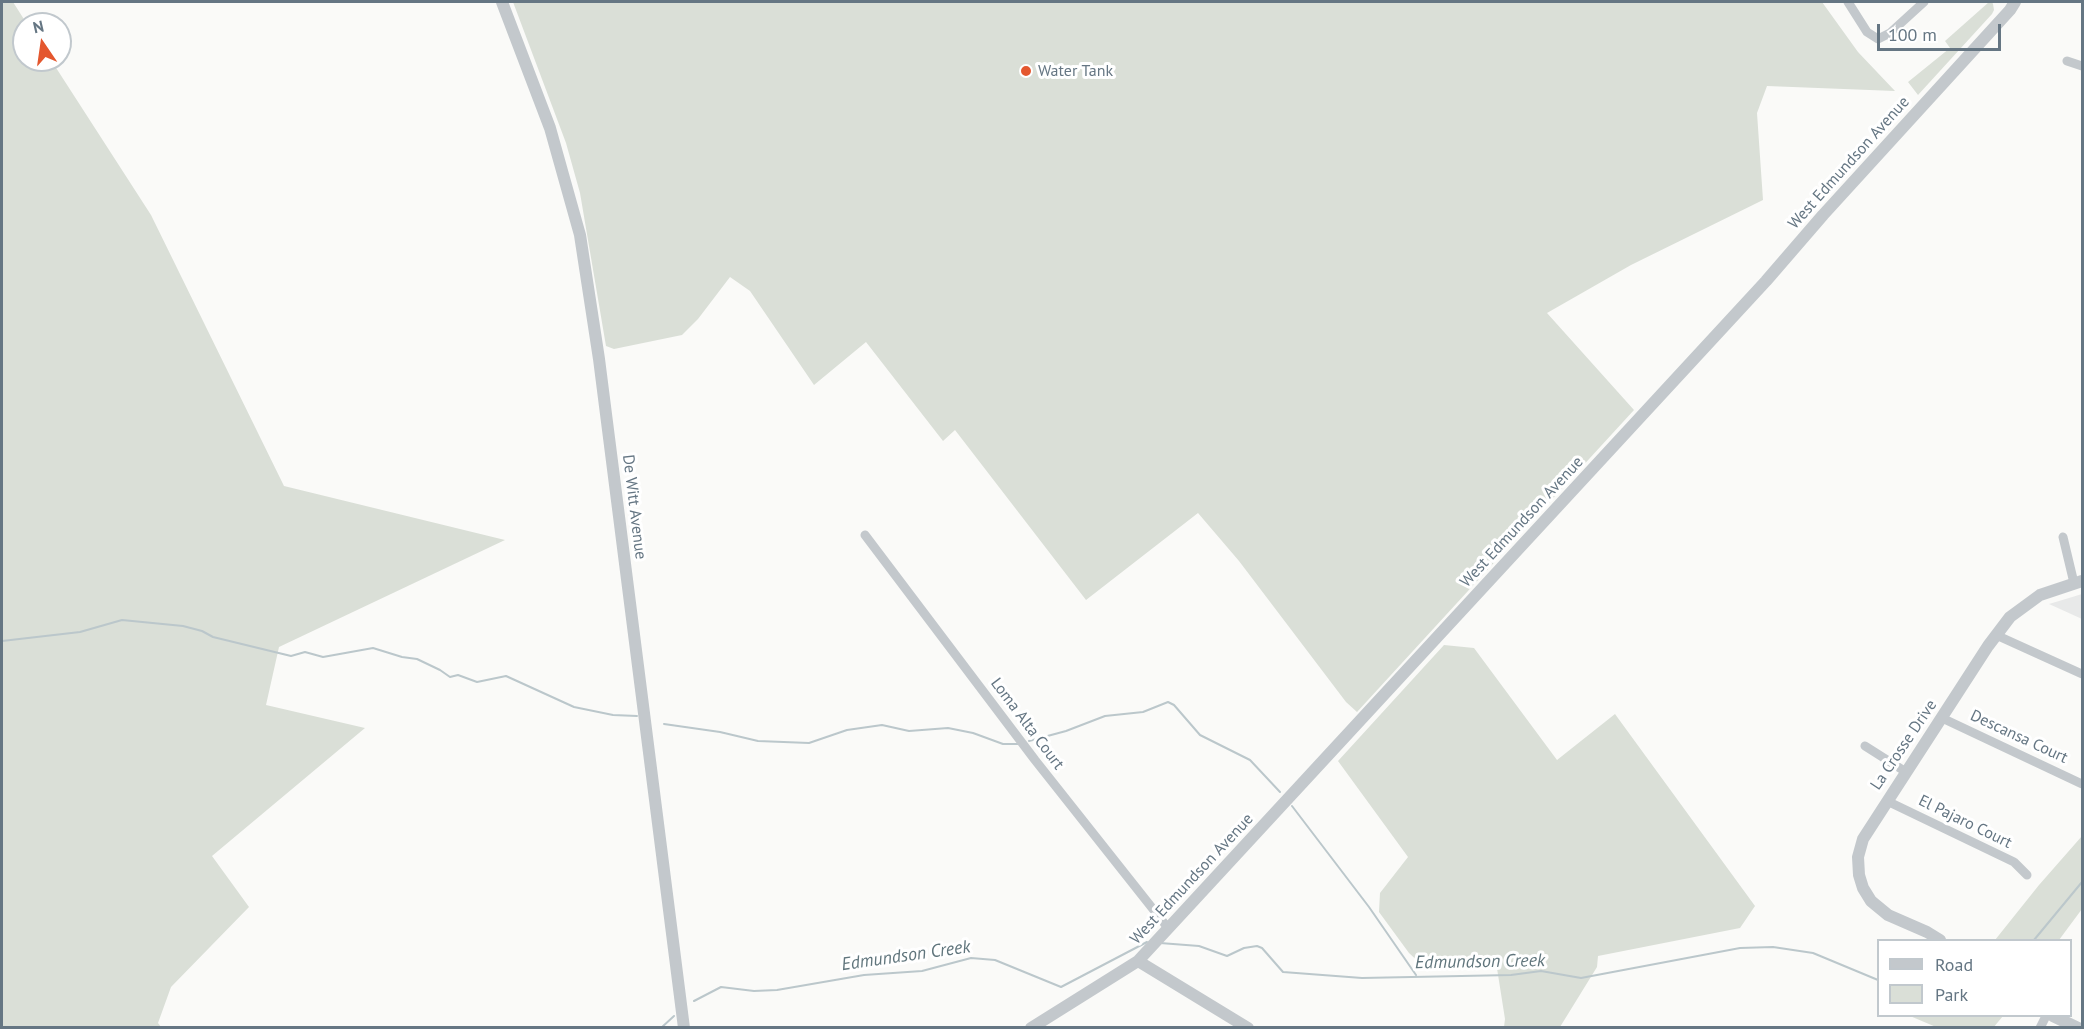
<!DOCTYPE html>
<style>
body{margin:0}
#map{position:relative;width:2084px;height:1029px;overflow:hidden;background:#fafaf8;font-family:"PT Sans",sans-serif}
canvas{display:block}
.frame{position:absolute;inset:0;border:3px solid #657683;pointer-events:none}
.legend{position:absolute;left:1877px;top:939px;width:195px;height:78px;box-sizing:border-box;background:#fff;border:2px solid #c1c8cd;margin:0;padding:8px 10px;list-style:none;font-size:18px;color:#657683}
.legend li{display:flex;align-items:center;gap:12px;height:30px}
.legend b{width:30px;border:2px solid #c1c8cd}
.north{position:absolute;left:12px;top:12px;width:60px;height:60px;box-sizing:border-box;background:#fff;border:2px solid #c1c8cd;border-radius:50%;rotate:347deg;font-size:16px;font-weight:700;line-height:24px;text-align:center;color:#657683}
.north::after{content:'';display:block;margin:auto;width:21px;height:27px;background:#e4572e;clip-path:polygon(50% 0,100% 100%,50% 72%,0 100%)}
.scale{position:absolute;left:1877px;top:24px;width:124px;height:27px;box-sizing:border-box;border:3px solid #657683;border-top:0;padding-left:8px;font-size:18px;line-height:21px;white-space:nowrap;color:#657683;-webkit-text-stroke:4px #fff;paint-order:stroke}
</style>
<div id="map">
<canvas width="2084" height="1029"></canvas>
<div class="frame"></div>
<ul class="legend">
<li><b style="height:8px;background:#c3c8cc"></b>Road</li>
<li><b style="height:16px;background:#dadfd7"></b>Park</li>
</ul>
<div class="north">N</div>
<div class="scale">100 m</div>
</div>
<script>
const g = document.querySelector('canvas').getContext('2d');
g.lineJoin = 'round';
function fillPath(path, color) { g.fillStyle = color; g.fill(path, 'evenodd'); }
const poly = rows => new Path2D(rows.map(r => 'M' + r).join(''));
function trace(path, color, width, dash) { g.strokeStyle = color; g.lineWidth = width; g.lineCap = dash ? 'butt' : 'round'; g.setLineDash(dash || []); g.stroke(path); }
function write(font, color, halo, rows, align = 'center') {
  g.font = font + ' "PT Sans",sans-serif'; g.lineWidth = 6; g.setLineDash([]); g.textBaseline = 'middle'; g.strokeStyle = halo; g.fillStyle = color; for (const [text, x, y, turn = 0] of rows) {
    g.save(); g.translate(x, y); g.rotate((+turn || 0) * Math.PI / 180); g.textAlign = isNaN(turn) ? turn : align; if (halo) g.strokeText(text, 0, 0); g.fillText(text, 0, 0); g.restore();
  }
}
fillPath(poly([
 [2082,594,2082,619,2049,604,2069,598]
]), '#e8e9e9');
fillPath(poly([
 [2,2,13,2,27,24,24,24,24,60,51,60,151,215,284,486,505,540,279,647,266,705,365,728,212,856,249,907,171,987,158,1023,161,1027,2,1027],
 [513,2,1822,2,1858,52,1895,91,1767,86,1757,113,1763,200,1631,265,1547,313,1634,410,1357,712,1346,702,1239,561,1198,513,1086,600,955,430,943,441,866,342,814,385,750,291,730,277,698,319,682,335,614,349,606,346,580,193,566,143],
 [1989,2,1992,2,1993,4,1994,10,1992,14,1918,95,1908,82,1950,48,1945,41],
 [1444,645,1474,648,1557,760,1615,714,1755,906,1740,928,1598,956,1597,967,1560,1027,1504,1027,1505,1019,1496,962,1422,965,1409,953,1379,912,1380,893,1408,857,1338,761],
 [2082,836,2082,909,2059,940,1995,940,2039,885],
 [1910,1016,2003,1016,1993,1028,1936,1027]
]), '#dadfd7');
trace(poly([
 [2,641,80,632,122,620,183,626,202,631,213,637,291,656,305,652,323,657,373,648,402,657,417,659,440,670,450,677,458,675,477,682,506,676,574,707,613,715,637,716],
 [664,724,720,732,758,741,809,743,847,730,882,725,909,731,948,728,973,733,1003,744,1019,744],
 [1029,741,1066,731,1105,716,1143,712,1168,702,1174,705,1200,735,1250,760,1280,792],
 [1292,806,1369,907,1416,975],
 [2034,940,2082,882],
 [1160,943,1199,946,1227,956,1244,948,1257,946,1262,948,1283,972,1362,978,1511,975,1541,971,1581,978,1740,948,1773,947,1813,953,1878,980],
 [694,1001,721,987,754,991,777,990,864,975,922,971,971,958,995,960,1061,987,1147,942],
 [661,1028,674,1016]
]), '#bbc7cb', 2);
trace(poly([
 [1848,2,1867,32,1878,39,1890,33,1924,2],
 [2067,61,2082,66],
 [865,535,1035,760,1168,928],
 [2063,537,2074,583],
 [1996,635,2082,674],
 [1942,718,2082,784],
 [1865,746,1906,772],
 [1887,801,2014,862,2027,875],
 [2040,1028,2046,1016]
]), '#c3c8cc', 9);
trace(poly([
 [502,2,550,128,580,235,599,359,684,1028],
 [1940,940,1927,932,1888,915,1871,901,1863,888,1859,875,1858,857,1863,839,1988,646,2010,617,2040,595,2082,581],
 [1138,961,1248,1028],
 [2053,1016,2078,1028],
 [1031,1028,1138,961,1766,281,1823,215,2010,10,2015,2]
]), '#c3c8cc', 12);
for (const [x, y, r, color] of [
 [1026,71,6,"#e4572e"]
]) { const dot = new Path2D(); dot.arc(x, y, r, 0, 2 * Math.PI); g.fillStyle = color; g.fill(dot); trace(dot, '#fff', 2); }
write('16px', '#657683', '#fff', [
 ["Water Tank",1038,71]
], 'left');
write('16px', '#657683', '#fff', [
 ["West Edmundson Avenue",1849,163,-48],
 ["De Witt Avenue",634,507,83],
 ["West Edmundson Avenue",1522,522,-47],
 ["Loma Alta Court",1027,724,53],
 ["Descansa Court",2019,737,25],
 ["La Crosse Drive",1904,745,-56],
 ["El Pajaro Court",1965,822,26],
 ["West Edmundson Avenue",1192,879,-47]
]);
write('italic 18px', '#60757c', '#fff', [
 ["Edmundson Creek",906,956,-8],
 ["Edmundson Creek",1480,962,-1]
]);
</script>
